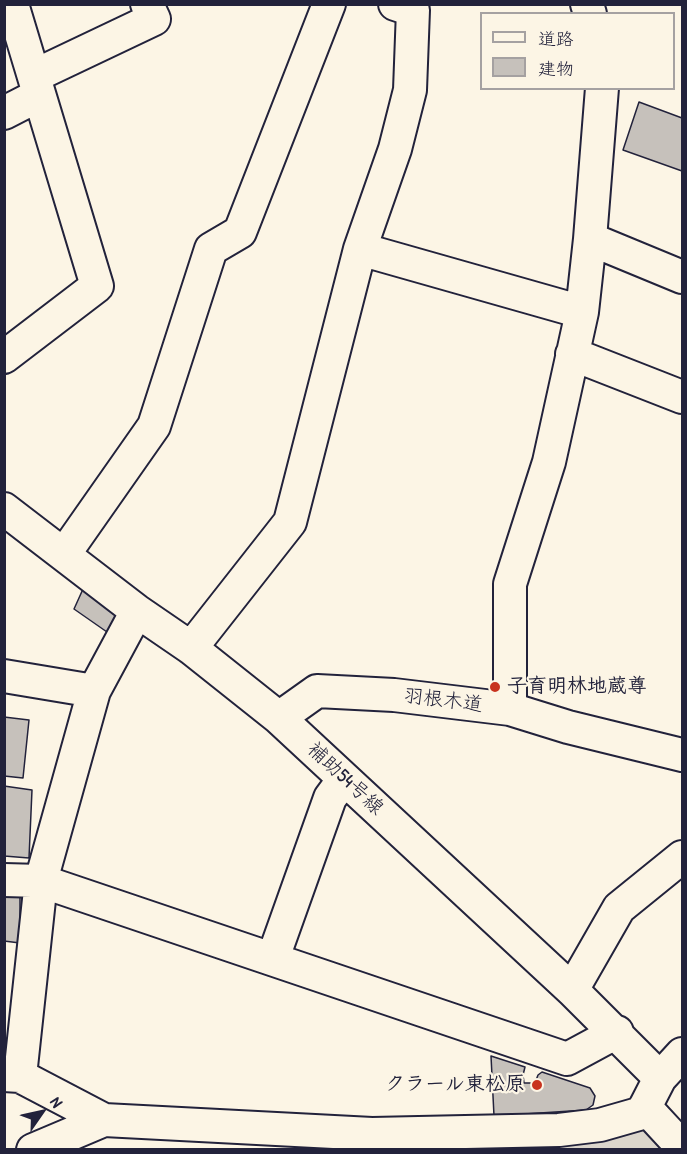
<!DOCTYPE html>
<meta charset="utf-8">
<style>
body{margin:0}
#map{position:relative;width:687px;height:1154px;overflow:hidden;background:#fcf5e5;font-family:"Patrick Hand","Klee One",sans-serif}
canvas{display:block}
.frame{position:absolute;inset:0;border:6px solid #22223b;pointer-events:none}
.legend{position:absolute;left:480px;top:12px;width:195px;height:78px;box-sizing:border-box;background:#fcf5e5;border:2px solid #a5a1a1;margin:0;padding:8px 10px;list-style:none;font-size:18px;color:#22223b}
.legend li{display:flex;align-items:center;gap:12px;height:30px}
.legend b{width:30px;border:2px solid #a5a1a1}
.north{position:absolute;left:12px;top:1082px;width:60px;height:60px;-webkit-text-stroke:4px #fcf5e5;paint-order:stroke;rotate:56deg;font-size:16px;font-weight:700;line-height:24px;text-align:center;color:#22223b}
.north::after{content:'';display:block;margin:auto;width:21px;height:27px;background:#22223b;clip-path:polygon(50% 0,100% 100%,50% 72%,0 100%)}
</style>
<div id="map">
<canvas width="687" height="1154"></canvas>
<div class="frame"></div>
<ul class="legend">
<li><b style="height:8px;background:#fcf5e5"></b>道路</li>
<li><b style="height:16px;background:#c6c1bb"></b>建物</li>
</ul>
<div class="north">N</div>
</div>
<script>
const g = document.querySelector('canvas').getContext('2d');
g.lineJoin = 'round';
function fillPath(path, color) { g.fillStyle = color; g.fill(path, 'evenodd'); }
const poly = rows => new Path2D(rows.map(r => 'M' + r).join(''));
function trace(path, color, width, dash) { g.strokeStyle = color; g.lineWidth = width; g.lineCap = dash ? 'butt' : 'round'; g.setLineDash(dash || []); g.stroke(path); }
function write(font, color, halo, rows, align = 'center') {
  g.font = font + ' "Patrick Hand","Klee One",sans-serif'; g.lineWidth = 4.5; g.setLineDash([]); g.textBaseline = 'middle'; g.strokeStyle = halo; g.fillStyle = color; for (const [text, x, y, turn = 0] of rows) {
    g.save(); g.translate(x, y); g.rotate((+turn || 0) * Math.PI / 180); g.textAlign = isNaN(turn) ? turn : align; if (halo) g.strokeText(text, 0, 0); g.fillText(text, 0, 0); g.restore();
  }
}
fillPath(poly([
 [652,1128,673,1150,354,1150,354,1142,559,1142]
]), '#dcd6cc');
const building = poly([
 [639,102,682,118,682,171,623,150,639,102],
 [88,578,122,607,107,632,74,609,88,578],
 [4,717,29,720,23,778,4,776,4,717],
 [4,786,32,790,29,858,4,856,4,786],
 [4,890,20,891,20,943,4,941,4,890],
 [491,1056,525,1067,523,1075,524,1083,535,1083,538,1075,542,1072,590,1088,595,1096,593,1105,586,1110,494,1116,491,1056]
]);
fillPath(building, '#c6c1bb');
trace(building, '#22223b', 1.5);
const minor = poly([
 [587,4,590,14],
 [34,76,154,19,147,4],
 [4,113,39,95],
 [590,239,682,277],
 [360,249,582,312],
 [572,354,682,397],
 [4,357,97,286,12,4],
 [4,509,137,611,191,648,279,718,572,990,660,1078],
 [65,553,154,426,211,249,240,232,329,4],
 [191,648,290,522,360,249,395,149,410,90,413,10,395,4],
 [4,676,94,691],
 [510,709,510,584,549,462,582,312,590,239,602,88],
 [279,718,317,691,394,695,510,709,568,727,682,755],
 [4,880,41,881,567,1059,617,1032],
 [273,958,330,798,344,779],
 [572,990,619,908,682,857],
 [4,1075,20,1076,104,1120],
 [20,1076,41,881,94,691,137,611],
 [645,1107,682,1147],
 [33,1150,104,1120,372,1134,559,1130,600,1125,642,1113,660,1078,682,1054]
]);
trace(minor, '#22223b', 36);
trace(minor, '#fcf5e5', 32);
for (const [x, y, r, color] of [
 [495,687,6,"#c8321e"],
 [537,1085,6,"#c8321e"]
]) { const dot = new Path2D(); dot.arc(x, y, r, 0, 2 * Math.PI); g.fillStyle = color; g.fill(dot); trace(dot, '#fcf5e5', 2); }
write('bold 20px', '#22223b', '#fcf5e5', [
 ["子育明林地蔵尊",507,687],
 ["クラール東松原",525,1085,"right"]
], 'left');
write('20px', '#22223b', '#fcf5e5', [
 ["羽根木道",443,701,7],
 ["補助54号線",345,779,43]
]);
</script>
